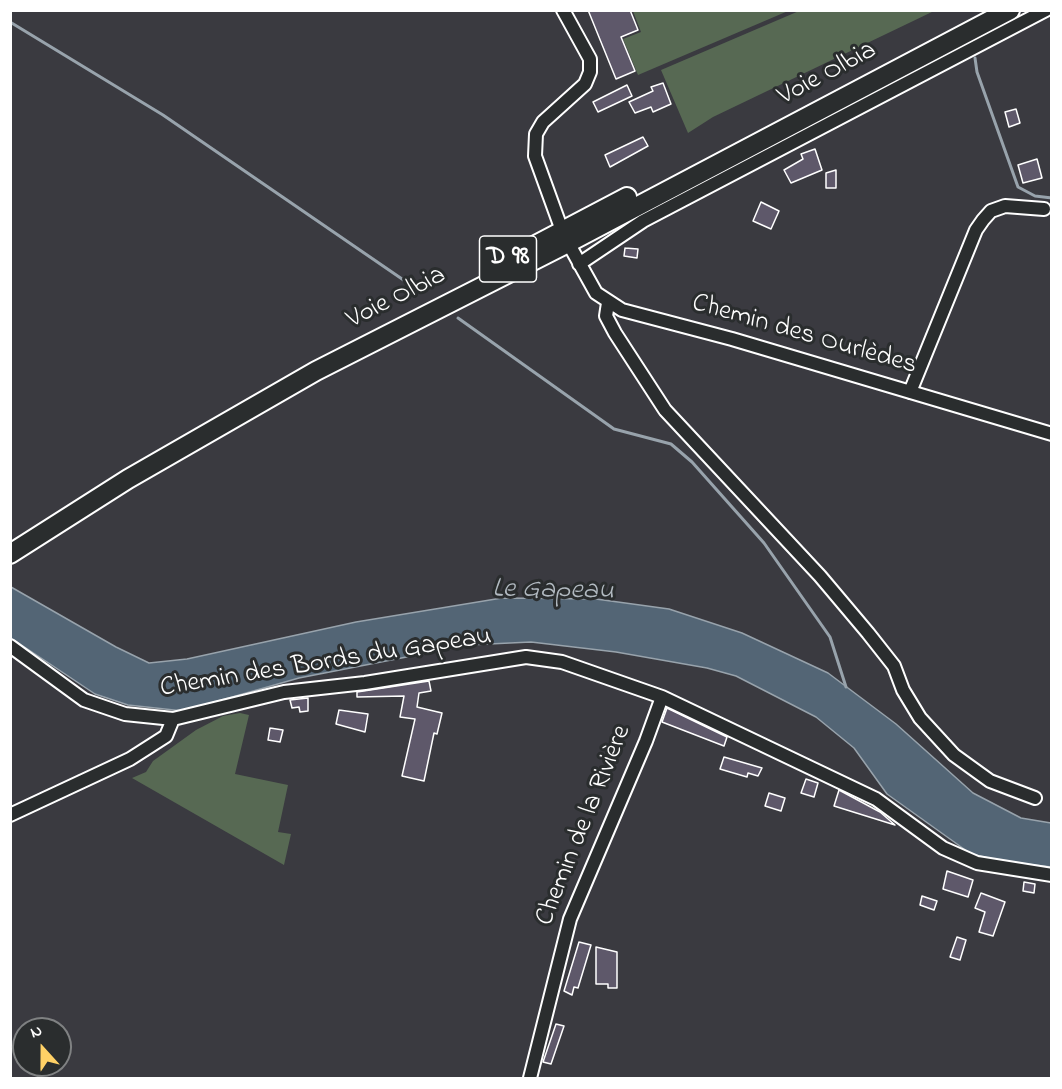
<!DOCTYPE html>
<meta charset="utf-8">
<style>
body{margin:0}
#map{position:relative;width:1062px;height:1089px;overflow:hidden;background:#3a3a40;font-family:"Indie Flower",sans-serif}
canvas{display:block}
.frame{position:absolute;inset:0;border:12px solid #fff;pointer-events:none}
.north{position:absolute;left:12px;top:1017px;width:60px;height:60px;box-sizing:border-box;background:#2a2d2e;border:2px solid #7f8182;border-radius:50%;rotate:339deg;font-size:16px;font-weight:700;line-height:24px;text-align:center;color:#fff}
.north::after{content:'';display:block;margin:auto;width:21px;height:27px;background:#ffd166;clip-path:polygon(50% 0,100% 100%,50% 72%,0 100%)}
</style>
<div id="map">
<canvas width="1062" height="1089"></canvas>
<div class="frame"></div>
<div class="north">N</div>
</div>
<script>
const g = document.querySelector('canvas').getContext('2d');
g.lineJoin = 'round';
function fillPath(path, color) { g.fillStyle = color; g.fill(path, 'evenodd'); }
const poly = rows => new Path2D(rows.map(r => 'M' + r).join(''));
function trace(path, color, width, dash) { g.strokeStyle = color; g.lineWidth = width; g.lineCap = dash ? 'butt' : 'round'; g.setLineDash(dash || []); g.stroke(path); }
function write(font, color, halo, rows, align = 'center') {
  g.font = font + ' "Indie Flower",sans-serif'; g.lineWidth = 6; g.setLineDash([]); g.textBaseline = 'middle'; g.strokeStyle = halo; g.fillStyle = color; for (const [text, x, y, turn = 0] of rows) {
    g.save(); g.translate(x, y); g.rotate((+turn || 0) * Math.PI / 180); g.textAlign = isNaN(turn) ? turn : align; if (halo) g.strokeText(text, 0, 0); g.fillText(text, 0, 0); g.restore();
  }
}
fillPath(poly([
 [633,11,788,11,638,75,623,39,641,32],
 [799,11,934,11,713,117,688,133,661,70],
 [240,713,249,715,235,774,288,785,278,832,291,834,284,865,132,778,146,772,153,761,196,730,223,716]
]), '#576953');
const water = poly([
 [11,587,116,647,149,663,187,659,356,622,502,598,596,599,669,609,742,633,828,673,896,724,973,793,1021,818,1051,823,1051,867,1002,861,971,854,887,794,854,748,816,717,736,676,707,668,616,652,531,642,468,645,299,678,183,711,128,705,95,694,11,638,11,587]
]);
fillPath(water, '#536575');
trace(water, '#98a3ac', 1.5);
trace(poly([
 [10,22,163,115,421,292],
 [975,58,977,72,1018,187,1035,196,1052,198],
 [458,318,614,429,671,444,692,462,764,543,830,637,846,687]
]), '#98a3ac', 3);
const building = poly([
 [588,10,630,10,638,30,621,37,635,71,616,79,588,10],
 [663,83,671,104,653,112,651,107,635,113,629,102,653,91,651,87,663,83],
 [627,85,632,96,598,112,593,102,627,85],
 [1016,109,1020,123,1009,127,1005,112,1016,109],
 [643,137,648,146,610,167,605,155,643,137],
 [815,149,822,170,791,183,784,170,803,159,801,154,815,149],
 [1037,159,1042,178,1023,183,1018,165,1037,159],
 [836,170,836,188,826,188,826,173,836,170],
 [761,202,779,211,771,229,753,221,761,202],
 [625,248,638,249,637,258,624,256,625,248],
 [429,681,431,691,419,693,417,707,442,713,437,734,434,733,424,781,402,776,415,719,400,717,404,696,357,697,357,692,429,681],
 [308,698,308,711,300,712,299,707,292,708,290,700,308,698],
 [667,708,727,737,724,746,662,722,667,708],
 [339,710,368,714,365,732,336,724,339,710],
 [270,728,283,730,280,742,268,740,270,728],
 [724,757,762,768,758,776,748,773,747,777,720,769,724,757],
 [806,779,818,783,814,797,801,793,806,779],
 [839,790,880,812,895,825,834,806,839,790],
 [769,793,785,798,781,811,765,806,769,793],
 [947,871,973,880,968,897,943,889,947,871],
 [1024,882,1035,884,1034,893,1023,891,1024,882],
 [981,893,1005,902,993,936,979,932,985,912,975,908,981,893],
 [922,896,937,901,934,910,920,905,922,896],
 [957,937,966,940,960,960,950,957,957,937],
 [579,942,591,945,578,988,574,987,572,995,564,991,579,942],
 [596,947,617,952,617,988,608,988,608,984,596,984,596,947],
 [556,1024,564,1026,551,1064,543,1062,556,1024]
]);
fillPath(building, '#5e586a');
trace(building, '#fff', 1.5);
const minor = poly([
 [560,225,535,156,536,134,543,122,585,84,590,72,590,59,563,10],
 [571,248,596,293,622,310,732,339,1052,434],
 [579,264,643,221,1046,10],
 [608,303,606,316,615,333,665,410,820,576,868,633,894,666,903,690,920,718,954,755,990,781,1035,798],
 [910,392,976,230,983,220,991,211,1005,206,1044,209],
 [10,646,84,700,125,714,173,719,284,692,365,683,526,657,562,662,662,697,876,799,943,848,977,863,1052,875],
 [10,815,130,759,166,736,173,719],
 [530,1078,570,919,646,741,662,697]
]);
const highway = poly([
 [511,258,627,197],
 [10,554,128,479,316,371,564,245,1010,10]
]);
trace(minor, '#fff', 16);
trace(highway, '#fff', 22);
trace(minor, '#2a2d2e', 12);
trace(highway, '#2a2d2e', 18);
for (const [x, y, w] of [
 [508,259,57]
]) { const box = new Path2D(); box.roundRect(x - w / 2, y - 23, w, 46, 4.5); g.fillStyle = '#2a2d2e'; g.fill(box); trace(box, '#fff', 1.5); }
write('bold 26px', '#fff', null, [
 ["D 98",508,259]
]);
write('27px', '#fff', '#2a2d2e', [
 ["Voie Olbia",828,75,-28],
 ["Voie Olbia",397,299,-27],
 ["Chemin des Ourlèdes",804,336,16],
 ["Chemin des Bords du Gapeau",326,664,-9],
 ["Chemin de la Rivière",585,826,-68]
]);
write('italic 28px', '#b2bac1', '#2a2d2e', [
 ["Le Gapeau",553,592,1]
]);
</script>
